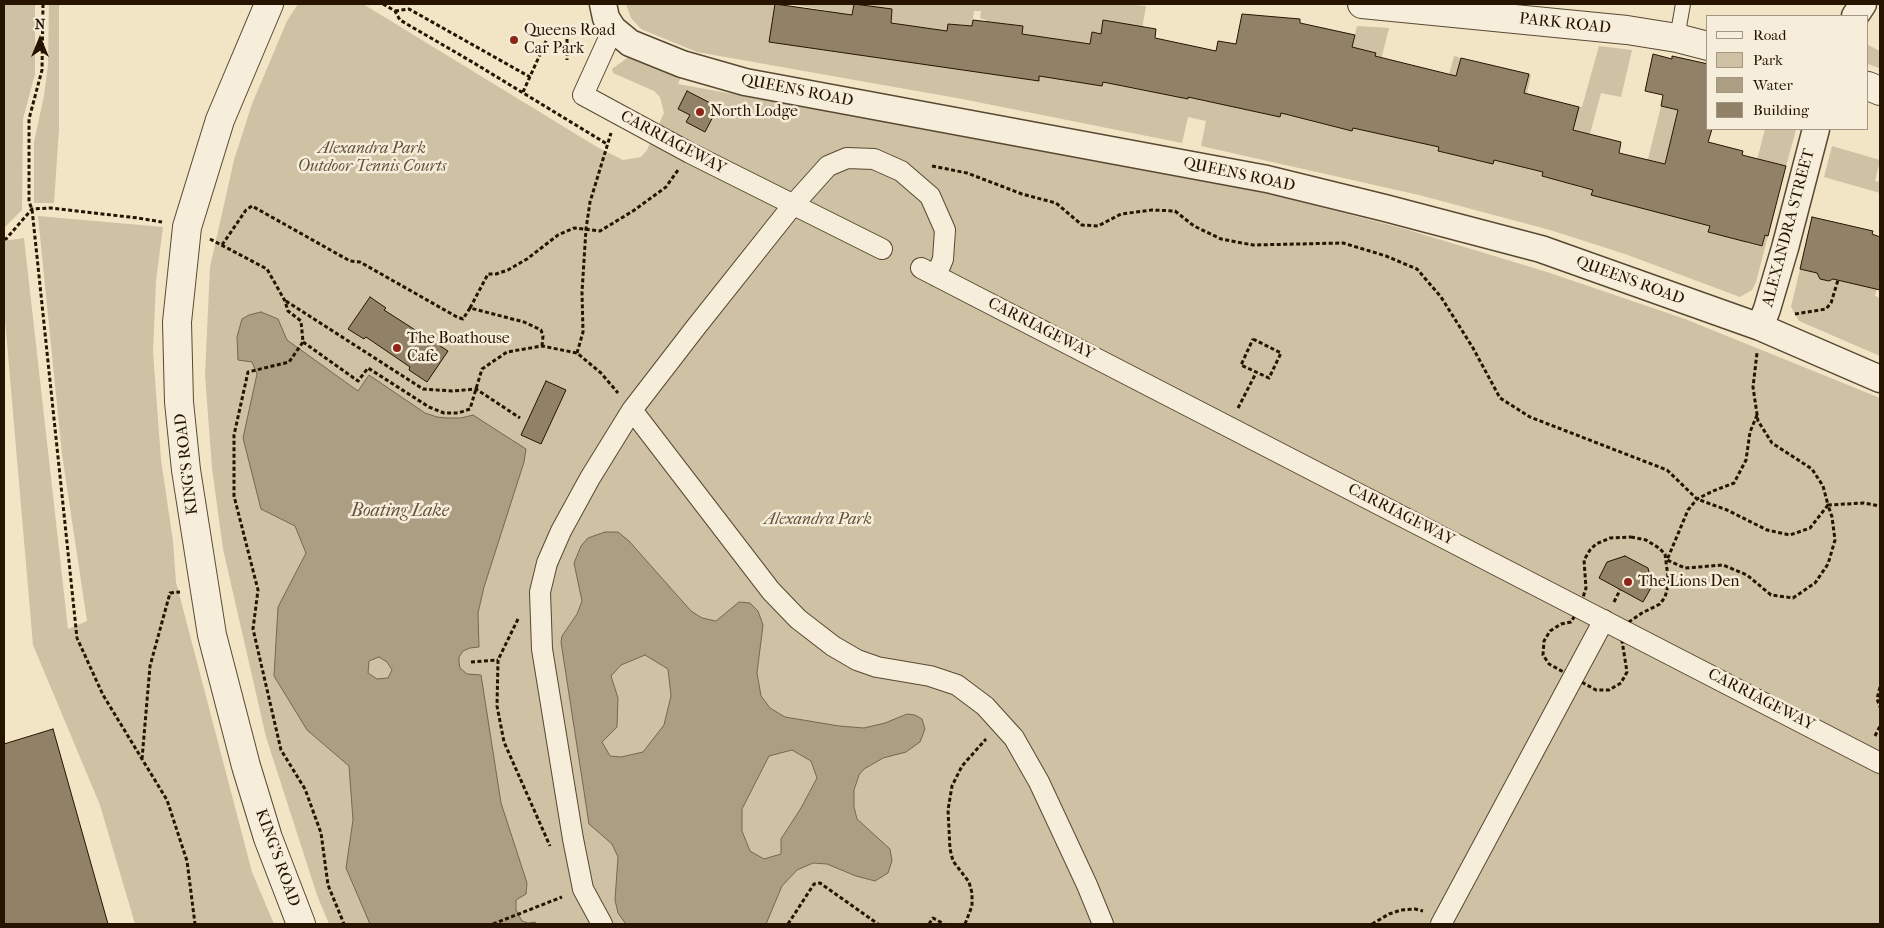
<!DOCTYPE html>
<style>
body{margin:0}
#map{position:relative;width:1884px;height:928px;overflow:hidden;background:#f1e5c6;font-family:"IM FELL French Canon",serif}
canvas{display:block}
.frame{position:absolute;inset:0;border:5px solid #261400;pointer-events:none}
.legend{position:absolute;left:1706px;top:15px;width:162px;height:115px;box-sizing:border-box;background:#f6eeda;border:1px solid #a39783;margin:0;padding:6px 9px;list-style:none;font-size:15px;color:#261400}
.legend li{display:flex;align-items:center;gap:10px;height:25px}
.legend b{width:25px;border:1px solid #a39783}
.north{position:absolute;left:15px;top:15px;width:50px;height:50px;-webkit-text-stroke:4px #f6eeda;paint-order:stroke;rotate:0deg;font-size:14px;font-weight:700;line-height:20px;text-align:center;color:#261400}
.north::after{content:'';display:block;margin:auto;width:18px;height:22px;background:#261400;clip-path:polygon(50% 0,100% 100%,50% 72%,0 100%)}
</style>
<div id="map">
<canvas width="1884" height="928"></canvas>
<div class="frame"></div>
<ul class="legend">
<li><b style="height:6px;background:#f6eeda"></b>Road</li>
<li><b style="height:14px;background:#cec1a4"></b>Park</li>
<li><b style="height:14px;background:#ac9e83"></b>Water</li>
<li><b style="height:14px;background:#908167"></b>Building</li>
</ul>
<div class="north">N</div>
</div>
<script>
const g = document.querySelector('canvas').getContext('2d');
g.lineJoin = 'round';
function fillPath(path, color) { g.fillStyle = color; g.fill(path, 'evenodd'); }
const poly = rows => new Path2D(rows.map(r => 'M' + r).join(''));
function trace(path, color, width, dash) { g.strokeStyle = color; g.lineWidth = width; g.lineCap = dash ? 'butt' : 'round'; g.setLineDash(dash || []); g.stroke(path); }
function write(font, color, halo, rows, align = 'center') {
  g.font = font + ' "IM FELL French Canon",serif'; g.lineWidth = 5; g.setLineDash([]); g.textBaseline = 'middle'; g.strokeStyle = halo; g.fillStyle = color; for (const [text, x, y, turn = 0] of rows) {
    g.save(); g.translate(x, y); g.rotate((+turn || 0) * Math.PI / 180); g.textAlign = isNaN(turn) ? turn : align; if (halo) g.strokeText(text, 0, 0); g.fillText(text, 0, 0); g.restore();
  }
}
fillPath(poly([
 [4,4,35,4,35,74,23,119,22,210,4,228],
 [49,4,59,4,59,129,54,203,34,203,34,142,44,96,48,65],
 [298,4,363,4,597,147,623,160,641,157,647,150,664,113,660,97,654,91,613,73,612,69,627,58,639,56,683,72,678,84,1130,166,1262,192,1405,229,1547,272,1685,319,1880,398,1880,924,329,924,317,895,266,737,223,549,212,468,205,375,210,267,234,160,252,104,287,21],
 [626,4,775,4,770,42,1039,80,1039,76,1102,86,1103,21,1101,34,1092,32,1090,44,1022,34,1023,26,1002,23,985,31,986,20,980,18,981,11,974,11,971,34,963,25,948,24,947,31,891,23,892,9,854,6,852,19,829,13,829,11,790,4,1123,4,1146,6,1142,29,1156,32,1154,38,1125,66,1121,86,1188,99,1197,58,1199,99,1280,117,1231,66,1238,34,1255,37,1259,15,1262,16,1259,31,1286,115,1352,131,1363,83,1369,131,1421,143,1430,106,1447,82,1454,56,1461,58,1438,150,1493,164,1510,97,1523,100,1529,74,1531,75,1527,93,1531,95,1513,164,1543,172,1542,176,1559,181,1578,106,1582,107,1599,46,1632,50,1621,97,1601,93,1590,134,1576,131,1578,187,1593,190,1592,194,1639,196,1661,106,1695,115,1677,113,1662,174,1710,225,1708,232,1748,235,1746,243,1762,247,1765,235,1768,236,1756,282,1752,290,1740,297,1625,254,1550,230,1419,195,1201,146,1206,121,1188,117,1182,143,962,99,697,52,641,29,631,18],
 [1357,26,1389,28,1381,60,1352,47],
 [1868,45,1880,51,1879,68,1868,64],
 [1765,129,1796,130,1786,166,1751,183],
 [1832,146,1880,160,1875,181,1880,182,1880,193,1824,177],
 [38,216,163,227,156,281,153,352,161,460,173,541,176,582,252,872,274,924,135,924,100,805,33,645,4,308,4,241,24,238,68,629,87,621,62,454],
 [1800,269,1817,273,1820,279,1829,281,1833,279,1877,288,1875,296,1880,298,1880,356,1799,321,1791,307]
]), '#cec1a4');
const water = poly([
 [261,312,278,319,287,340,358,391,369,375,425,413,437,417,447,418,461,418,473,415,526,449,524,462,484,587,478,613,479,647,470,648,463,651,459,657,459,662,460,668,467,674,481,675,501,803,527,883,526,894,516,900,516,910,522,921,528,923,535,922,537,924,370,924,346,868,353,820,349,766,307,730,274,676,278,607,306,553,295,526,261,509,243,438,257,374,252,362,238,360,237,337,242,319,249,315,261,312],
 [379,657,387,662,392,670,388,678,377,679,368,673,369,661,379,657],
 [605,532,618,532,629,541,691,611,702,618,716,621,739,602,750,603,758,611,763,625,757,673,761,696,770,708,785,717,839,726,864,728,885,723,907,714,915,715,922,719,925,729,920,742,906,752,883,758,864,769,859,775,854,790,854,807,857,819,890,849,892,861,888,873,875,881,856,876,827,864,813,863,797,870,782,886,766,924,626,924,618,913,615,900,618,857,612,844,589,824,561,642,562,636,577,614,582,601,574,563,581,546,588,538,605,532],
 [645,655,668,669,671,696,664,725,643,752,621,757,610,756,602,742,617,727,618,698,611,676,621,665,645,655],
 [792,750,811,761,817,778,801,808,781,839,781,854,764,859,750,851,742,831,742,809,769,756,792,750]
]);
fillPath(water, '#ac9e83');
trace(water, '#76674f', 1);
const building = poly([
 [775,4,852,15,854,4,892,9,891,23,947,31,948,24,972,26,973,20,1023,26,1022,34,1090,44,1092,32,1101,34,1103,20,1156,29,1155,38,1216,51,1218,41,1236,44,1242,14,1300,19,1300,23,1355,35,1352,47,1376,53,1375,56,1456,76,1461,58,1529,74,1524,93,1579,107,1573,130,1621,142,1619,153,1665,164,1678,110,1661,106,1663,95,1645,91,1653,54,1672,59,1672,56,1708,64,1708,129,1712,129,1708,142,1743,151,1742,155,1786,166,1768,236,1765,235,1762,246,1708,232,1710,226,1591,195,1593,190,1542,176,1543,172,1494,160,1493,164,1438,151,1439,147,1353,128,1352,131,1281,113,1280,117,1188,97,1188,99,1103,82,1102,86,1039,76,1039,81,769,42,775,4],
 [687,91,718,107,705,132,686,122,690,115,678,109,687,91],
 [1812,217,1873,231,1872,234,1880,237,1880,290,1833,279,1829,281,1820,279,1817,273,1800,269,1812,217],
 [370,297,386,308,384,310,448,351,427,382,409,370,410,367,366,337,364,339,348,329,370,297],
 [546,381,566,390,541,444,521,435,546,381],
 [1625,556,1648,568,1652,586,1643,602,1599,578,1607,562,1625,556],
 [53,729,108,924,4,924,4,744,53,729]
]);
fillPath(building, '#908167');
trace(building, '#261400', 1);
const service = poly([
 [1677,38,1683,4]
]);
const pedestrian = poly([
 [613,29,583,95,690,153,882,249],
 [921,268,1880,763],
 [632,410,771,591,798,619,833,646,857,660,877,667,930,676,957,685,985,706,1014,738,1039,782,1087,885,1103,924],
 [602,924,583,889,573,839,542,649,540,592,547,563,561,531,590,478,632,410,696,327,793,205,828,166,847,158,874,159,901,171,930,196,945,230,943,259,936,276],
 [1441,924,1604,620]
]);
const minor = poly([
 [603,4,606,18,613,29,630,43,682,64,745,82,1267,179,1385,208,1541,249,1760,327,1880,379],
 [1855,16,1863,4],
 [1760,327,1767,309,1785,248,1816,129]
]);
const tertiary = poly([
 [269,4,220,120,187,227,177,322,179,402,186,470,212,635,246,766,268,838,301,924],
 [1362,4,1627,30,1677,38,1708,46],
 [1868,86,1880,91]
]);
trace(service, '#594832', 16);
trace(pedestrian, '#594832', 22);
trace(minor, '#594832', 29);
trace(tertiary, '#594832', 30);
trace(poly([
 [43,4,42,70,29,119,29,202,32,209,77,638,103,695,167,800,187,861,195,924],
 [383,4,395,11,400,20,474,63,607,144],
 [395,11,409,9,530,77],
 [567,26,567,60],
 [523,92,547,39],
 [932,166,967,173,1022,194,1056,203,1082,225,1098,226,1121,214,1152,210,1175,211,1194,226,1221,239,1253,245,1343,243,1386,256,1417,269,1441,297,1473,348,1500,398,1530,417,1667,470,1697,499,1727,510,1767,530,1790,535,1810,528,1828,505,1823,486,1812,469,1772,443,1758,421,1753,387,1757,353],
 [4,239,6,239,32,209,51,208,138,218,162,222],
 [210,239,267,269,285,301,288,311,301,321,303,342,289,362,248,372,234,435,234,496,258,590,253,629,281,750,305,789,321,833,328,885,344,924],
 [222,245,246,210,252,206,350,261,360,262,457,317,463,319,470,308,524,322,541,330,543,336,542,346],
 [286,301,423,389,452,391,476,389,520,418],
 [470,308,488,274,496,274,508,270,527,259,558,235,574,228,600,231,633,211,666,187,678,170],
 [1795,314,1826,309,1831,303,1838,280],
 [1253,339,1281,353,1269,378,1241,365,1253,339],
 [303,342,358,381,368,368,429,407,444,413,458,413,470,409,482,369,507,352,542,346,577,353,601,373,618,393],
 [577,353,583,332,582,292,586,229,590,202,611,133],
 [1238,408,1256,373],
 [1757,415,1750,432,1746,460,1734,483,1713,491,1697,499,1688,510,1667,560,1685,568,1723,565,1747,575,1771,595,1793,598,1815,583,1828,564,1835,540,1832,517,1828,505,1864,503,1880,506],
 [1631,537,1646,540,1659,548,1665,554,1668,577,1667,590,1665,597,1660,604,1642,613,1620,628,1627,672,1621,683,1609,690,1596,690,1549,664,1543,655,1544,641,1550,631,1561,624,1571,622,1580,607,1586,588,1584,560,1590,550,1596,544,1610,538,1631,537],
 [1614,602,1620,590],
 [518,619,498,660,497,706,504,742,550,846],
 [471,662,498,660],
 [1880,687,1877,699,1880,707],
 [1875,736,1880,726],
 [142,759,150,666,170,593,180,592],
 [493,924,562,897],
 [788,924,814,884,820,883,878,924],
 [929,924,933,918,944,924],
 [965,924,972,906,972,893,969,882,953,861,950,849,948,810,952,786,962,766,986,739],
 [1372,924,1389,914,1401,910,1415,909,1423,911]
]), '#261400', 3, [4, 2.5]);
trace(service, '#f6eeda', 14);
trace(pedestrian, '#f6eeda', 20);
trace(minor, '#f6eeda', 26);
trace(tertiary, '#f6eeda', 28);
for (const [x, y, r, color] of [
 [514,40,5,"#8f2418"],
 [700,112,5,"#8f2418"],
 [397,348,5,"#8f2418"],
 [1628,582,5,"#8f2418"]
]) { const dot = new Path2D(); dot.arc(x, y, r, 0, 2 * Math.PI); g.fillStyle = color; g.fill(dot); trace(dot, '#f6eeda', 2); }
write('16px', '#261400', '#f6eeda', [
 ["PARK ROAD",1565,24,6],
 ["QUEENS ROAD",797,91,11],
 ["CARRIAGEWAY",673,143,28],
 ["QUEENS ROAD",1239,175,12],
 ["ALEXANDRA STREET",1789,228,-75],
 ["QUEENS ROAD",1630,281,20],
 ["CARRIAGEWAY",1041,329,27],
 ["KING'S ROAD",187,464,-97],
 ["CARRIAGEWAY",1401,515,27],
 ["CARRIAGEWAY",1761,700,27],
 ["KING'S ROAD",277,858,70]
]);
write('16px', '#261400', '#f6eeda', [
 ["Queens Road",524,31],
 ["Car Park",524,49],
 ["North Lodge",710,112],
 ["The Boathouse",407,339],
 ["Cafe",407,357],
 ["The Lions Den",1638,582]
], 'left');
write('italic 16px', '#615139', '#f6eeda', [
 ["Alexandra Park",372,149],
 ["Outdoor Tennis Courts",372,167],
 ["Alexandra Park",818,520]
]);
write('italic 18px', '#62523b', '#f6eeda', [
 ["Boating Lake",400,512]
]);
</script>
